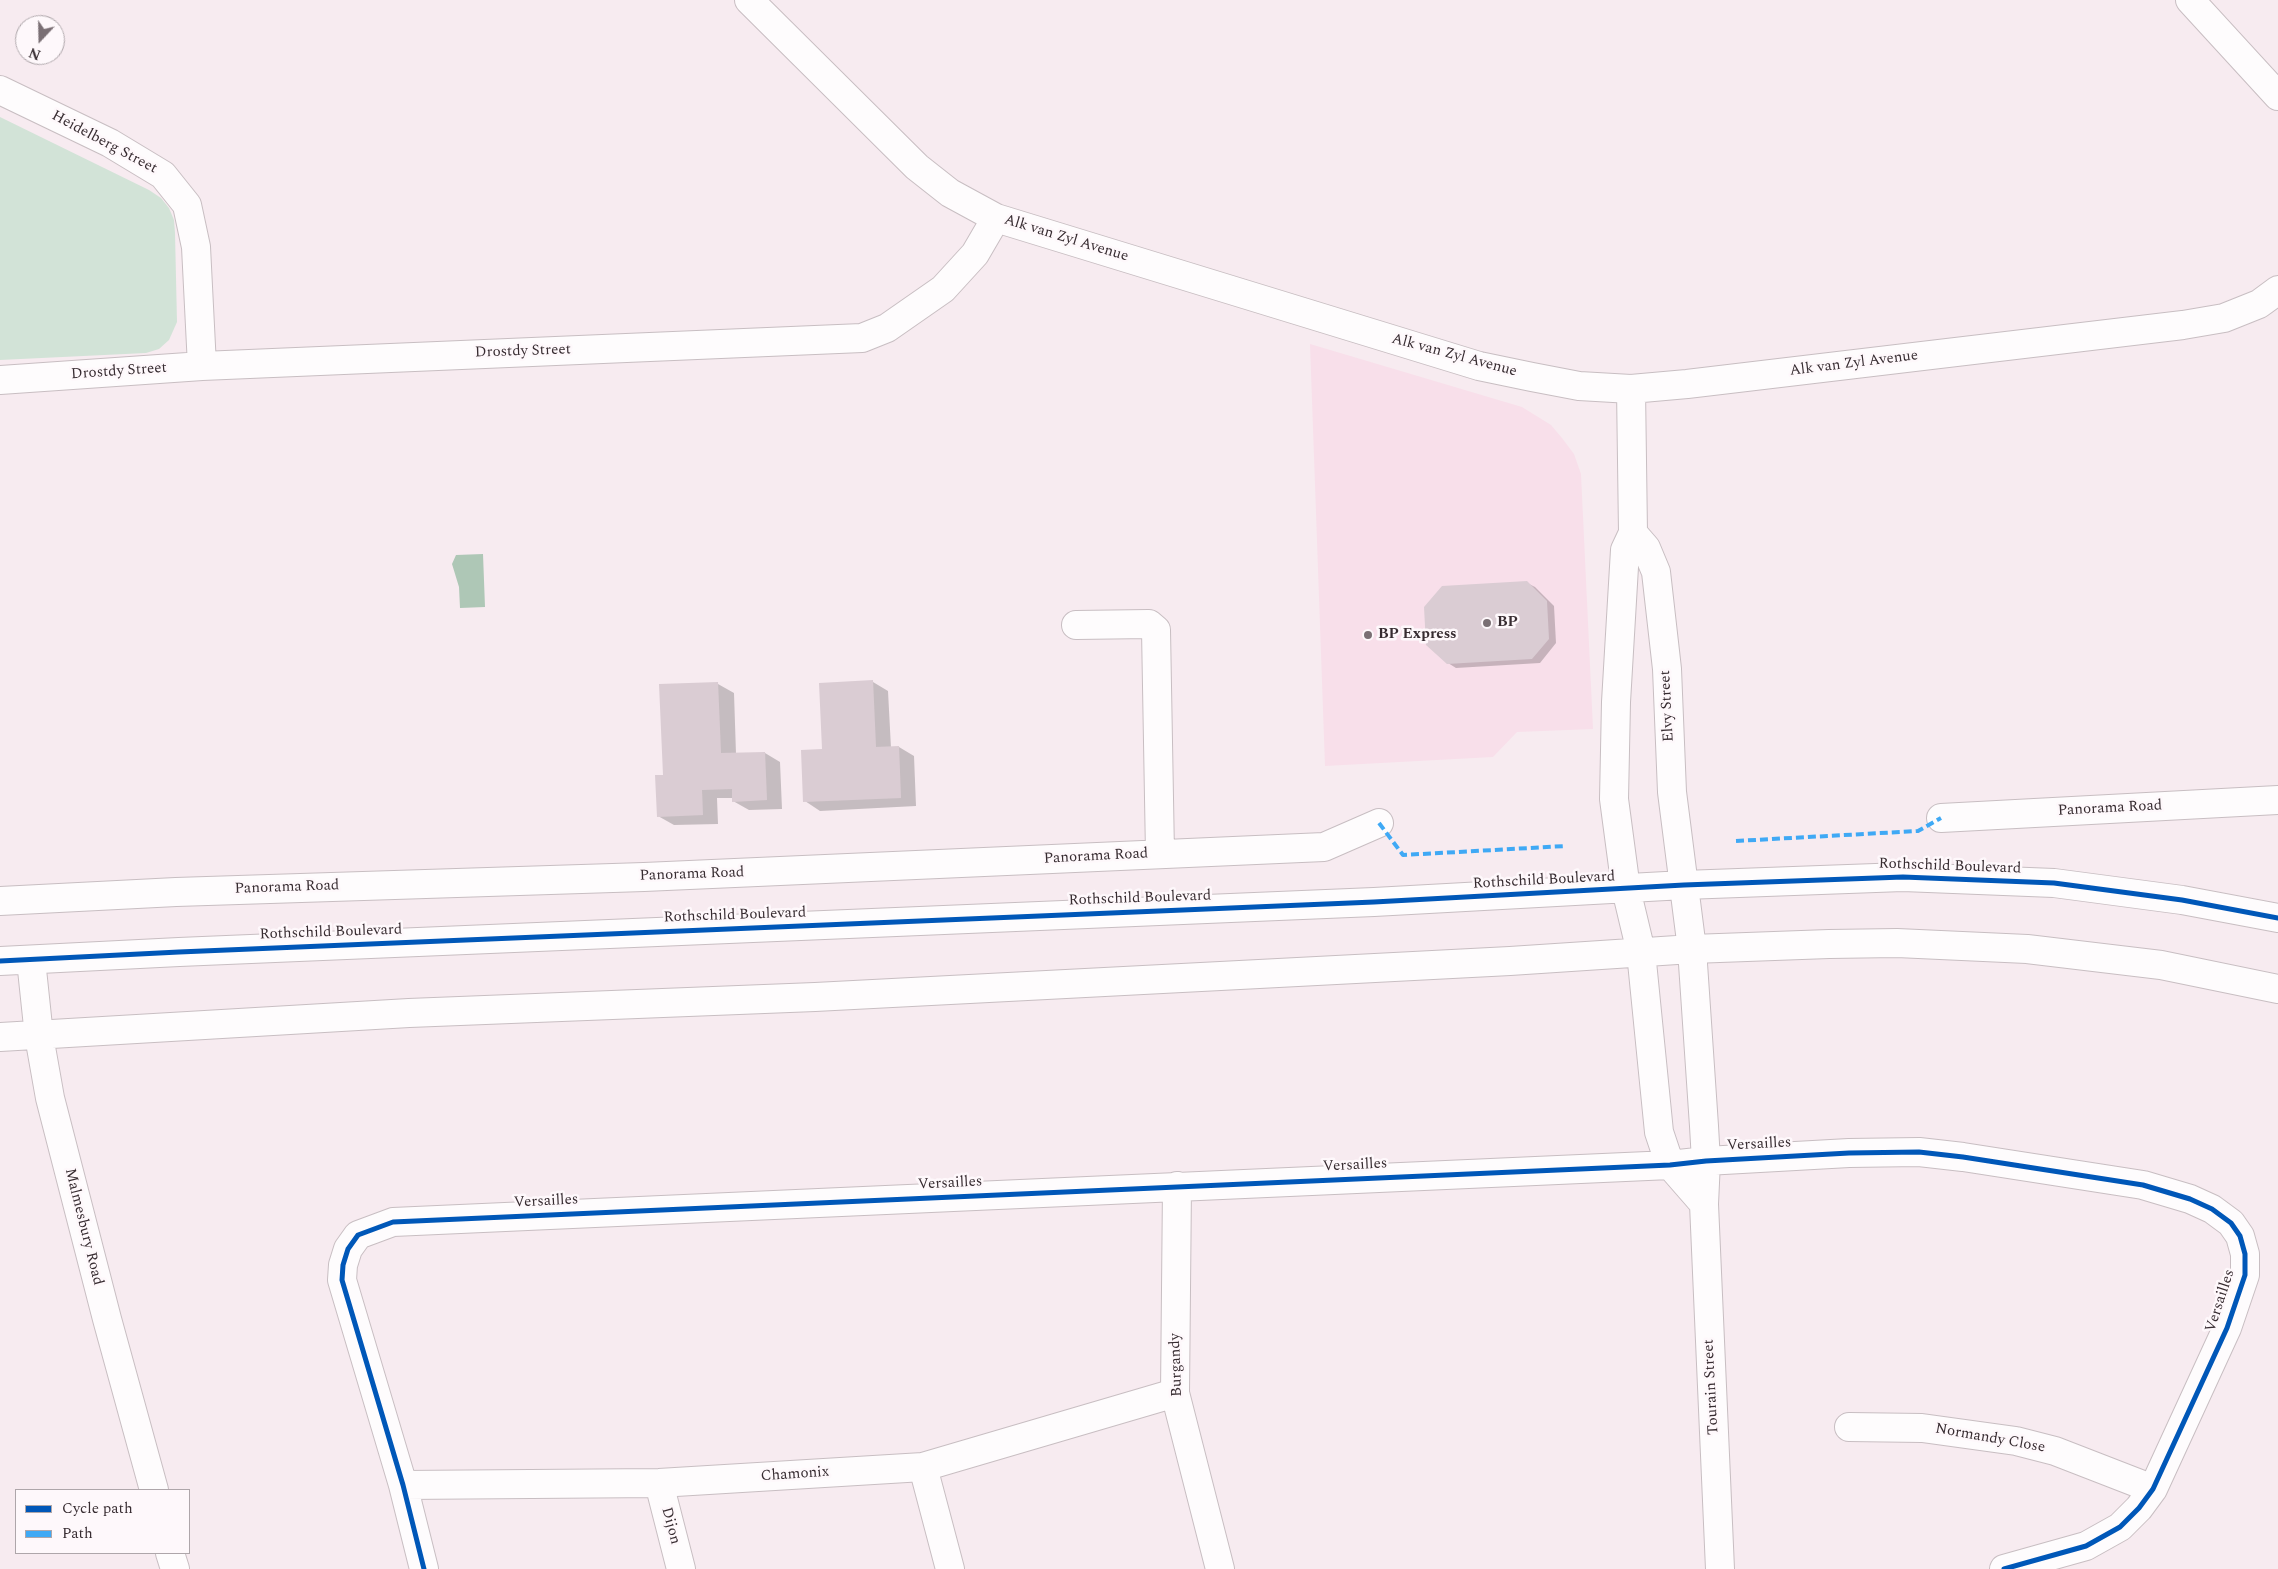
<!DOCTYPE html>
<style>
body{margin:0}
#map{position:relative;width:2278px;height:1569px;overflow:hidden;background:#f7ebf0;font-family:Spectral,serif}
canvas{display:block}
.legend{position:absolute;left:15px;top:1489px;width:175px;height:65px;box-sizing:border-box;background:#fef8fb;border:1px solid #aea6aa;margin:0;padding:6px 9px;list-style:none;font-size:15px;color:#372c31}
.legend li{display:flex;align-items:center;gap:10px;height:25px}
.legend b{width:25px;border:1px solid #aea6aa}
.north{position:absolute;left:15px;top:15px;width:50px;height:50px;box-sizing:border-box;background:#fef8fb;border:1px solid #aea6aa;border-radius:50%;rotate:201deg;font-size:14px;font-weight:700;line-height:20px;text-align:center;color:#372c31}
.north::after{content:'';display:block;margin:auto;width:18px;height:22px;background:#7a6f74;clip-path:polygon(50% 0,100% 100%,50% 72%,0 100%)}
</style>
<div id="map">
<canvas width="2278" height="1569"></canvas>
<ul class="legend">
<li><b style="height:6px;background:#0057b8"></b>Cycle path</li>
<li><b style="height:6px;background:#3fa9f5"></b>Path</li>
</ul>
<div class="north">N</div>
</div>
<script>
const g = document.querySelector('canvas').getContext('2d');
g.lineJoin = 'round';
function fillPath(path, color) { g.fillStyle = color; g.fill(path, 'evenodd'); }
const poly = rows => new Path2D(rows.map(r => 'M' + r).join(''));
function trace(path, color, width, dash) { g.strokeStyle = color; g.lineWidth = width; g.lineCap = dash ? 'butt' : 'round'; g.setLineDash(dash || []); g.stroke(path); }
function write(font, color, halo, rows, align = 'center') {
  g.font = font + ' Spectral,serif'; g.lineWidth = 5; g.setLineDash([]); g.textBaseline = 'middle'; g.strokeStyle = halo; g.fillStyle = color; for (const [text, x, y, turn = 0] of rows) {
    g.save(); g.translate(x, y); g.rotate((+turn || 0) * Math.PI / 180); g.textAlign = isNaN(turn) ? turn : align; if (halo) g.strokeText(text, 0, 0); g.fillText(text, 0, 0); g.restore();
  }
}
fillPath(poly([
 [1310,344,1522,407,1551,425,1562,438,1574,454,1581,474,1593,729,1517,732,1493,757,1325,766]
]), '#f8dfea');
fillPath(poly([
 [0,117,149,190,161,198,169,208,174,220,175,233,177,322,169,340,159,349,146,353,0,360]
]), '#d2e3d7');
fillPath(poly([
 [483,554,485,607,460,608,459,587,452,564,456,555]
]), '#aec7b6');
fillPath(poly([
 [1527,583,1535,587,1554,606,1556,643,1540,663,1456,668,1448,663],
 [873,682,888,691,891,748,899,747,914,756,916,806,820,811,805,801,823,750],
 [718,684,734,693,736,754,765,753,780,762,782,809,749,810,733,801,733,798,717,798,718,824,674,825,658,816,664,777]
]), '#0003');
fillPath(poly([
 [1527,581,1547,601,1549,639,1532,659,1447,664,1426,645,1424,607,1442,586],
 [873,680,876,747,899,746,901,798,803,802,801,750,822,749,819,683],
 [718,682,721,753,765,752,767,800,732,802,732,789,702,790,703,815,657,817,655,775,663,775,659,684]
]), '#daccd3');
const minor = poly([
 [749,0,917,167,950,193,996,218,1479,366,1532,377,1579,386,1631,389,1687,384,2183,325,2224,318,2259,304,2278,290],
 [2190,0,2278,96],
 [0,90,110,143,163,175,187,205,196,247,202,366],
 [0,380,202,366,862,338,887,328,943,289,975,254,996,218],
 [1631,389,1633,533,1625,550,1616,702,1614,799,1626,889,1641,952,1659,1132,1670,1165,1704,1204],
 [1633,533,1646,548,1656,572,1667,669,1672,792,1692,949,1704,1126,1706,1161,1704,1204,1720,1569],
 [1076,625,1149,624,1156,630,1160,854],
 [1941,818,2278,800],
 [0,901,176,892,644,877,1324,847,1379,823],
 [31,960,39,1036,50,1098,107,1319,154,1490],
 [0,961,179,952,1374,902,1684,885,1903,877,2054,883,2182,900,2278,918],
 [0,1037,409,1013,815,997,1510,961,1692,949,1829,944,1897,943,2027,949,2161,965,2278,989],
 [1177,1186,1175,1393,1220,1569],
 [1849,1427,1922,1428,2016,1441,2055,1451,2153,1489],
 [923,1467,950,1569],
 [659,1483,681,1569],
 [403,1485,659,1483,923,1467,1175,1393],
 [170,1553,175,1569],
 [424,1569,403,1485,342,1280,343,1265,348,1249,358,1235,393,1222,1670,1165,1706,1161,1849,1153,1919,1152,1963,1157,2143,1185,2190,1199,2212,1209,2231,1223,2240,1236,2245,1254,2245,1275,2227,1328,2153,1489,2139,1508,2120,1527,2086,1546,2004,1569]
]);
trace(minor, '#c8bec2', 30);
trace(minor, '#fefcfd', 28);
trace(poly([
 [1379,823,1403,855,1566,846],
 [1736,841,1918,831,1941,818]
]), '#3fa9f5', 4, [8, 4]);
trace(poly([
 [0,961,179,952,1374,902,1684,885,1903,877,2054,883,2182,900,2278,918],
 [424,1569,403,1485,342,1280,343,1265,348,1249,358,1235,393,1222,1670,1165,1706,1161,1849,1153,1919,1152,1963,1157,2143,1185,2190,1199,2212,1209,2231,1223,2240,1236,2245,1254,2245,1275,2227,1328,2153,1489,2139,1508,2120,1527,2086,1546,2004,1569]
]), '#0057b8', 5);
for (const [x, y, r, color] of [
 [1487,623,5,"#7a6f74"],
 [1368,635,5,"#7a6f74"]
]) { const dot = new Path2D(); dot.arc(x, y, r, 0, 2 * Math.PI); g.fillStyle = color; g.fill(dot); trace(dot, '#fef8fb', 2); }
write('15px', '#372c31', '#fef8fb', [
 ["Heidelberg Street",104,143,28],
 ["Alk van Zyl Avenue",1066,239,17],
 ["Drostdy Street",523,352,-2],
 ["Alk van Zyl Avenue",1454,356,15],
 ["Alk van Zyl Avenue",1854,364,-7],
 ["Drostdy Street",119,372,-4],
 ["Elvy Street",1668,706,-93],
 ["Panorama Road",2110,809,-3],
 ["Panorama Road",1096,857,-3],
 ["Rothschild Boulevard",1950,867,2],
 ["Panorama Road",692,875,-2],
 ["Rothschild Boulevard",1544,881,-3],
 ["Panorama Road",287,888,-2],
 ["Rothschild Boulevard",1140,899,-2],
 ["Rothschild Boulevard",735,916,-2],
 ["Rothschild Boulevard",331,933,-2],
 ["Versailles",1759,1145,-3],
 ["Versailles",1355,1166,-3],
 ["Versailles",950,1184,-3],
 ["Versailles",546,1202,-3],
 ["Malmesbury Road",83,1227,76],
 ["Versailles",2221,1301,-72],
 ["Burgandy",1177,1365,-92],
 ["Tourain Street",1712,1387,-93],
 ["Normandy Close",1990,1439,10],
 ["Chamonix",795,1475,-4],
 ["Dijon",670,1526,75]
]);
write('bold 15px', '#372c31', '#fef8fb', [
 ["BP",1497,623],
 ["BP Express",1378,635]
], 'left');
</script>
